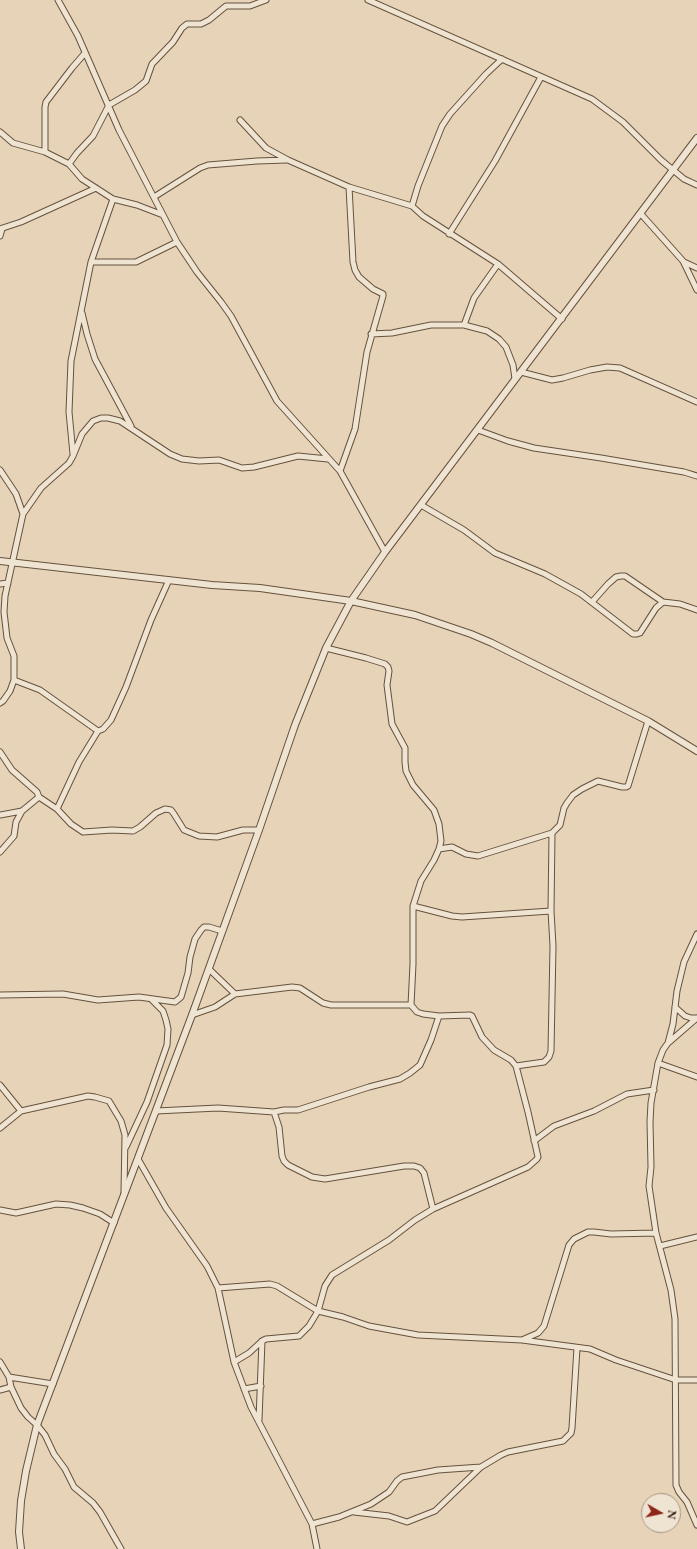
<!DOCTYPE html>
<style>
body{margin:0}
#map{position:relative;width:697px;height:1549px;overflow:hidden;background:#e7d4b8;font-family:"EB Garamond",serif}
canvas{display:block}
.north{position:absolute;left:641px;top:1493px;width:40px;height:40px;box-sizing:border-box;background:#efe3d1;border:1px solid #a79786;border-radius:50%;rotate:99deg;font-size:11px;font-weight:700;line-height:16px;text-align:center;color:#3a2615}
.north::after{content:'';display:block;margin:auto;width:14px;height:18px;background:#8f2418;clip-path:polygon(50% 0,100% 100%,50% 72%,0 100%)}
</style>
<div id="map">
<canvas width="697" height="1549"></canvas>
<div class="north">N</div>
</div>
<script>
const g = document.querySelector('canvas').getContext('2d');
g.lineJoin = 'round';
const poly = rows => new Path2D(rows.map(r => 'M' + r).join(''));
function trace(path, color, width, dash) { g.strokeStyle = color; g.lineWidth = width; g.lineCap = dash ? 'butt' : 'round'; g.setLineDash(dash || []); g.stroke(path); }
const minor = poly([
 [58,0,78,36,119,130,177,242,197,272,221,302,231,316,277,401,340,471,385,552],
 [368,0,592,99,623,122,661,160,684,179,697,185],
 [240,120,266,148,288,160,349,187,412,206,423,216,498,264,562,319],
 [0,132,13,143,45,152,69,164,82,179,113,199,137,205,163,215],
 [45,152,45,107,46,102,72,68,85,53],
 [69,164,77,153,93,136,109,105,135,90,146,81,152,64,173,42,182,28,187,24,201,24,209,20,226,6,250,6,266,0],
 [154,197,200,168,208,165,257,161,287,160],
 [412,206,418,186,442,126,450,114,486,74,502,59],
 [641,214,683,261,697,290],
 [0,229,21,222,96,188],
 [449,234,495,161,541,77],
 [0,236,2,229],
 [91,262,136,262,177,242],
 [684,262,697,268],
 [82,313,87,334,95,359,131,426],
 [464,325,474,298,498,264],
 [371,334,392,333,431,325,464,325,487,331,499,339,506,347,513,365,515,379],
 [521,372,552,380,563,378,590,370,607,367,620,368,697,402],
 [478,430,508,441,534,448,601,458,684,472,697,476],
 [73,454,69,412,71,361,91,262,113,199],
 [0,470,16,494,23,514],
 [340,471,355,429,367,352,383,296,383,294,373,289,359,277,355,270,353,262,349,187],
 [421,505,464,530,495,553,545,574,581,594,633,634,637,634,640,633,656,608,663,602,680,604,697,610],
 [0,584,8,583],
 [592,602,608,584,616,577,621,576,625,576,663,602],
 [326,648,366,658,385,664,388,667,389,671,387,685,392,724,405,748,405,762,406,771,413,785,434,810,439,824,441,841,439,849,434,860,421,881,413,906,413,964,411,1005],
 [14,680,40,690,98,731],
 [0,703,3,701,10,691,14,680,14,656,7,638,4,612,5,596,23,514,41,488,69,463,73,456,82,434,93,421,101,418,108,418,120,421,170,454,182,459,199,461,219,460,242,468,254,467,298,456,328,459],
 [0,752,12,770,37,792,39,797,57,809,71,824,83,832,112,830,133,831,140,827,156,813,165,809,171,810,174,814,184,830,199,836,217,837,243,830,259,830],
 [57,809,79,762,98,731,103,729,111,720,126,687,151,620,169,580],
 [0,815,22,811],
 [439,849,452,847,466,854,478,856,552,833,560,825,564,808,567,803,573,795,582,789,598,781,622,787,626,787,628,786,648,721],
 [0,852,14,836,16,822,22,811,39,797],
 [413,906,452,916,462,917,551,911,552,833],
 [697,934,684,962,677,991,673,1024,668,1043,663,1050,658,1063,651,1103,650,1122,651,1167,649,1186,656,1233,671,1290,675,1319,676,1485,679,1492,687,1502,697,1525],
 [209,969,235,994],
 [0,995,63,994,98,1000,139,997,175,1002,181,997,188,973,190,957,195,939,201,930,204,927,209,927,222,931],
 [675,1007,685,1016,691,1018,697,1018],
 [192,1015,215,1007,235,994,292,987,300,988,323,1003,331,1005,411,1005,417,1012,423,1014,439,1016,470,1015,472,1016,482,1037,494,1050,511,1060,516,1066,528,1112,538,1157,537,1159,528,1167,433,1209,415,1220,389,1240,332,1275,325,1286,318,1311,343,1317,369,1326,418,1335,522,1340],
 [668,1043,697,1018],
 [658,1063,697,1077],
 [516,1066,544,1062,549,1057,551,1051,553,946,551,911],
 [0,1085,21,1111,88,1096,95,1097,109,1101,121,1121,125,1135,124,1192],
 [156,1111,218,1108,274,1112,284,1110,298,1110,369,1087,400,1079,410,1073,420,1065,431,1040,439,1016],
 [274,1112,279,1127,282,1156,284,1161,288,1165,312,1177,325,1179,404,1166,414,1166,420,1168,424,1173,433,1209],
 [0,1128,21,1111],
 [534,1141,554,1126,594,1111,627,1094,654,1090],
 [126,1147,147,1102,167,1045,168,1029,166,1020,163,1011,151,999],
 [138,1159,166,1208,207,1266,218,1288,234,1362,251,1407,312,1524,317,1549],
 [0,1210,16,1213,56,1204,70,1205,83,1208,100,1214,114,1223],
 [656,1233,611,1234,594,1232,588,1232,574,1239,569,1245,544,1326,538,1333,522,1340,590,1349,616,1360,676,1380,697,1380],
 [660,1246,697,1237],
 [218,1288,270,1284,277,1286,318,1311,309,1326,299,1336,266,1339,262,1341,249,1353,234,1362],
 [0,1362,9,1377,11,1387,21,1408,28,1417,37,1425,45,1435,54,1454,65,1469,74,1487,93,1503,100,1512,121,1549],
 [9,1377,53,1384],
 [244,1389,261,1386],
 [0,1390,11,1387],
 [259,1420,262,1341],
 [354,1512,389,1516,407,1522,435,1511,481,1467],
 [312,1524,339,1517,371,1504,389,1492,397,1481,402,1477,438,1470,481,1467,501,1455,508,1452,563,1441,571,1433,572,1428,577,1348]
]);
const tertiary = poly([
 [0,561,212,585,260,588,351,601,415,615,471,634,492,643,648,721,697,751],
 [21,1549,19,1532,21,1501,26,1471,37,1425,192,1015,259,830,295,725,326,648,351,601,385,552,697,138]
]);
trace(minor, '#65523e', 7);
trace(tertiary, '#65523e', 8);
trace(minor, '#efe3d1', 5);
trace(tertiary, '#efe3d1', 6);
</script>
